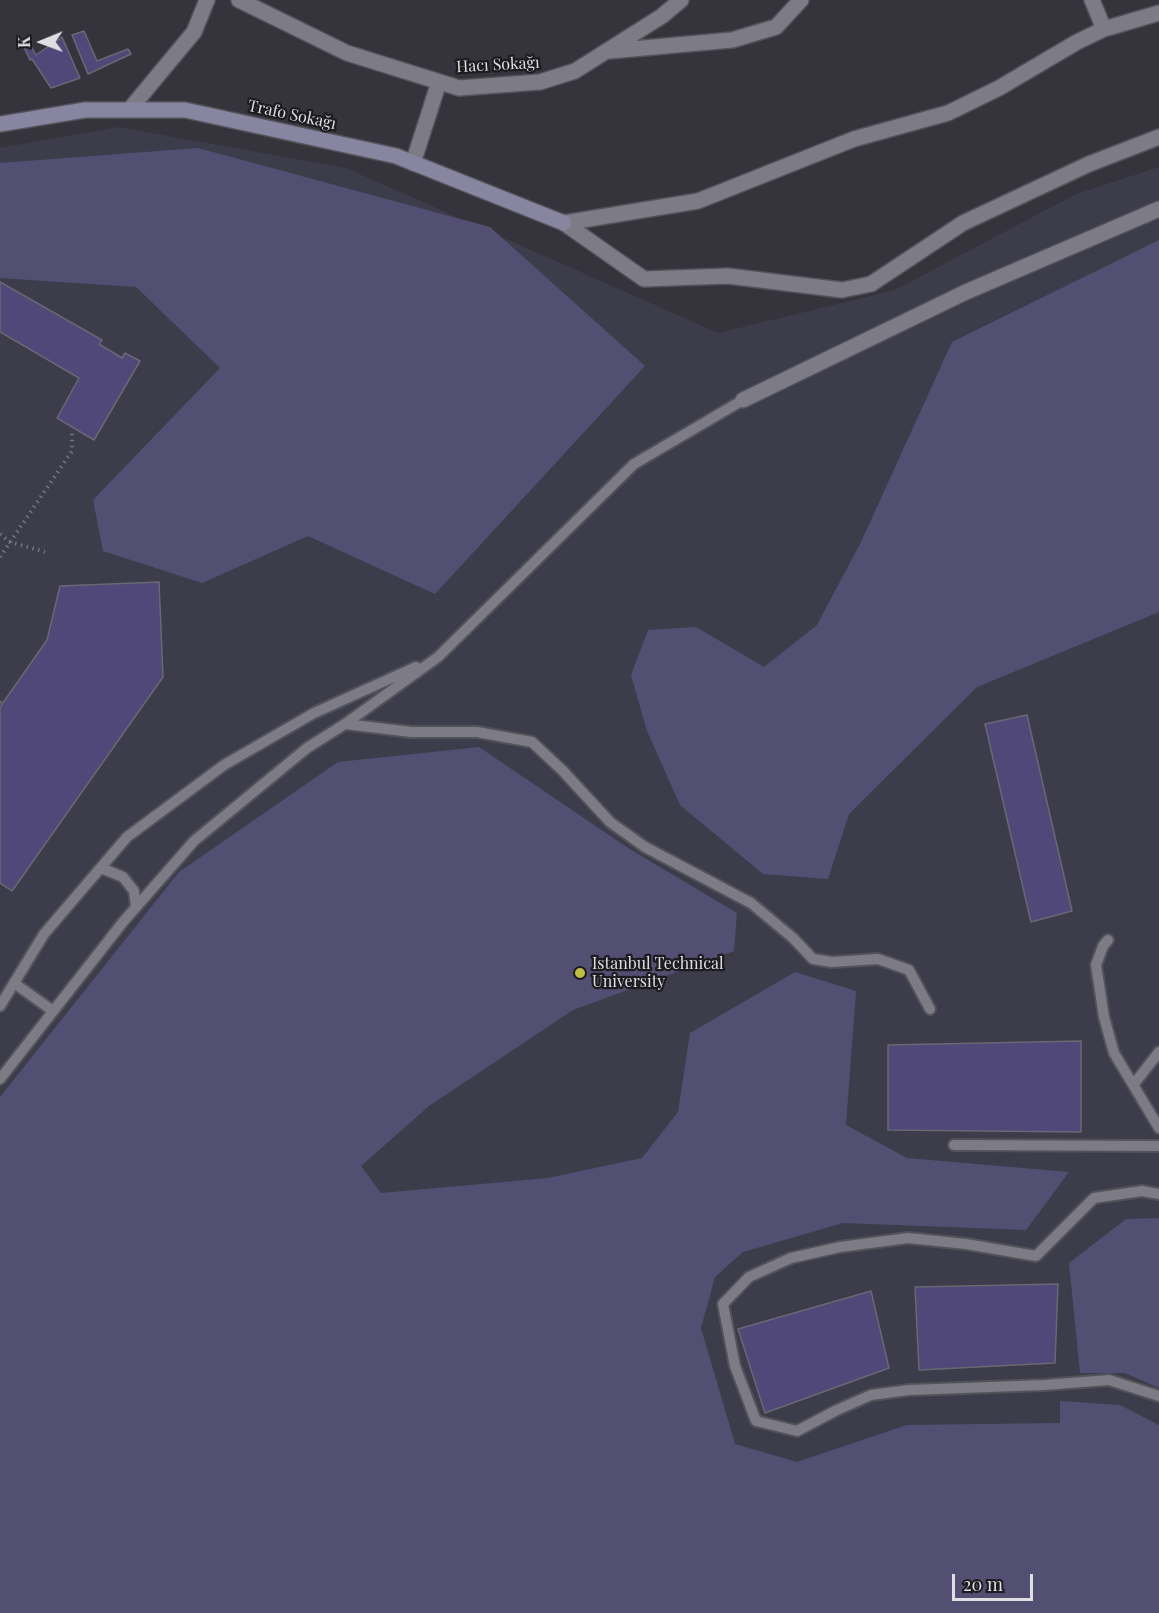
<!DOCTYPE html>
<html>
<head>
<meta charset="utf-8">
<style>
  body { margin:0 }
  #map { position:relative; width:1159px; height:1613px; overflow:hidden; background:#35343d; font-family:"Playfair Display",serif }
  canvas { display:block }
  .north { position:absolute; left:12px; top:12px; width:60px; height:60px; -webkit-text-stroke:4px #1c1c20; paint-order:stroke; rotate:269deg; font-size:16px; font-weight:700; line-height:24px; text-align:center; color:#dedee3 }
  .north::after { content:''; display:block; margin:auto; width:21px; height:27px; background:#dedee3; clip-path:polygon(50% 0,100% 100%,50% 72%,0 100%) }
  .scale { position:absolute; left:952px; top:1574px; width:81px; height:27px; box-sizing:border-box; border:3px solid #dedee3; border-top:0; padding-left:8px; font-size:18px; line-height:21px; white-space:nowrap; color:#dedee3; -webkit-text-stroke:4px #1c1c20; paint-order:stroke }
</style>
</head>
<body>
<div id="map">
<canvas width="1159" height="1613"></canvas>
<div class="north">K</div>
<div class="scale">20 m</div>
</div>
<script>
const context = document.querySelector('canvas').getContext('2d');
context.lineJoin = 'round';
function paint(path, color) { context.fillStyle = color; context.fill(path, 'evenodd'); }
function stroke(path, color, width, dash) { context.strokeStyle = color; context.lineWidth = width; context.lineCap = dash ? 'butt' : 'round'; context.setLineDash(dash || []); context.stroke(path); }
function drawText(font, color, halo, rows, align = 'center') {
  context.font = font + ' "Playfair Display",serif'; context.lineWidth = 4.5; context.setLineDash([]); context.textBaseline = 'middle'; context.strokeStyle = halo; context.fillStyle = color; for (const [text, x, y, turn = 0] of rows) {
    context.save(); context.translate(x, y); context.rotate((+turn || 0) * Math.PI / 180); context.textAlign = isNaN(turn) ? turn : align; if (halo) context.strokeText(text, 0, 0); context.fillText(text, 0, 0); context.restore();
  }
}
paint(new Path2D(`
  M118,127L346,168L718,333L895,290L1076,194L1159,167V1613H0V148Z`), '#3d3c4b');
paint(new Path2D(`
  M198,148L490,227L645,366L435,594L308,536L202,583L103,551L93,500L220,368L136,287L0,278V163Z
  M1159,240V612L977,687L849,814L828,879L763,874L680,805L647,731L631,675L648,630L696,627L764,667L817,625L861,542L952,342Z
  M479,747L628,848L737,913L734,951L573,1010L429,1106L361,1166L381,1193L548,1178L642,1158L678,1112L690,1033L795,972L856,991L846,1125L907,1158L1069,1172L1026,1230L843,1223L743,1252L715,1277L701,1328L735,1444L797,1462L907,1425L1060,1423V1401L1120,1405L1159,1425V1613H0V1097L179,872L338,762Z
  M1159,1218V1388L1125,1373H1080L1069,1263L1126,1219Z`), '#534f72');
const building = new Path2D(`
  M84,31L97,61L128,49L131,54L88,74L72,35Z
  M62,37L80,78L51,88L32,59L30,60L23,45L28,41L36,55Z
  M0,282L102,340L99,344L122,358L125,353L140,361L94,440L57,418L79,378L0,332Z
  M159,582L163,677L12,891L0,883V707L47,640L60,586Z
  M1027,715L1072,911L1031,922L985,724Z
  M1081,1041V1132L888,1130V1045Z
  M1058,1284L1055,1363L919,1370L915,1287Z
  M871,1291L889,1368L765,1413L738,1329Z`);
paint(building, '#4f4879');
stroke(building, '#696873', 1.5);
const lane = new Path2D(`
  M345,724L411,732H477L532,742L562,770L610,822L645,847L751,903L793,938L813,959L832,962L878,959L909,970L930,1009
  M101,868L123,877L134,891L136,907
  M1108,940L1103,946L1096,965L1104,1017L1114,1053L1159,1128
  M14,983L53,1011
  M0,1006L44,934L127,837L224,765L314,713L416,667
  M0,1079L123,922L194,841L307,748L345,724L438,657L634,464L743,400
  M1134,1084L1159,1052
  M954,1145L1159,1146
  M1159,1194L1142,1191L1094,1198L1036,1256L966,1244L908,1238L840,1247L791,1258L749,1277L723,1304L735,1366L756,1421L797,1431L837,1410L871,1395L909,1390L1044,1385L1109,1380L1159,1396`);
const street = new Path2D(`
  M239,0L347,53L459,88L540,82L575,71L662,16L681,0
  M1092,0L1104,29
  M610,51L732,40L776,27L801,0
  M130,109L194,32L207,0
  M413,163L439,82
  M564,223L644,279L728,276L842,290L871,284L963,223L1089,164L1159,137
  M564,223L698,201L854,139L948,113L999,88L1077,42L1104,29L1159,13
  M743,400L966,292L1159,209`);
const secondary = new Path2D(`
  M0,124L85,110H185L396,156L564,223`);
stroke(lane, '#525259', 14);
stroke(street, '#525259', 18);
stroke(secondary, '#525259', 18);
stroke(new Path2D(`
  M0,534L10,542L45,552
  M0,557L72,451V430
  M0,702L2,704`), '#75757c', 4, [1.5, 4.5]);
stroke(lane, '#7c7b86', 10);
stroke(street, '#7c7b86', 15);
stroke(secondary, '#8885a1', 15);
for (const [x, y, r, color] of [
  [580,973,6,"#bfbe42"]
]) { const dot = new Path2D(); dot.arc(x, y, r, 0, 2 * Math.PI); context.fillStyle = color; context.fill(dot); stroke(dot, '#1c1c20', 2); }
drawText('16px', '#dedee3', '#1c1c20', [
  ["Hacı Sokağı",498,65,-3],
  ["Trafo Sokağı",292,115,12]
]);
drawText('16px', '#dedee3', '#1c1c20', [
  ["Istanbul Technical",592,964],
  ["University",592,982]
], 'left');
</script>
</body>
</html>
